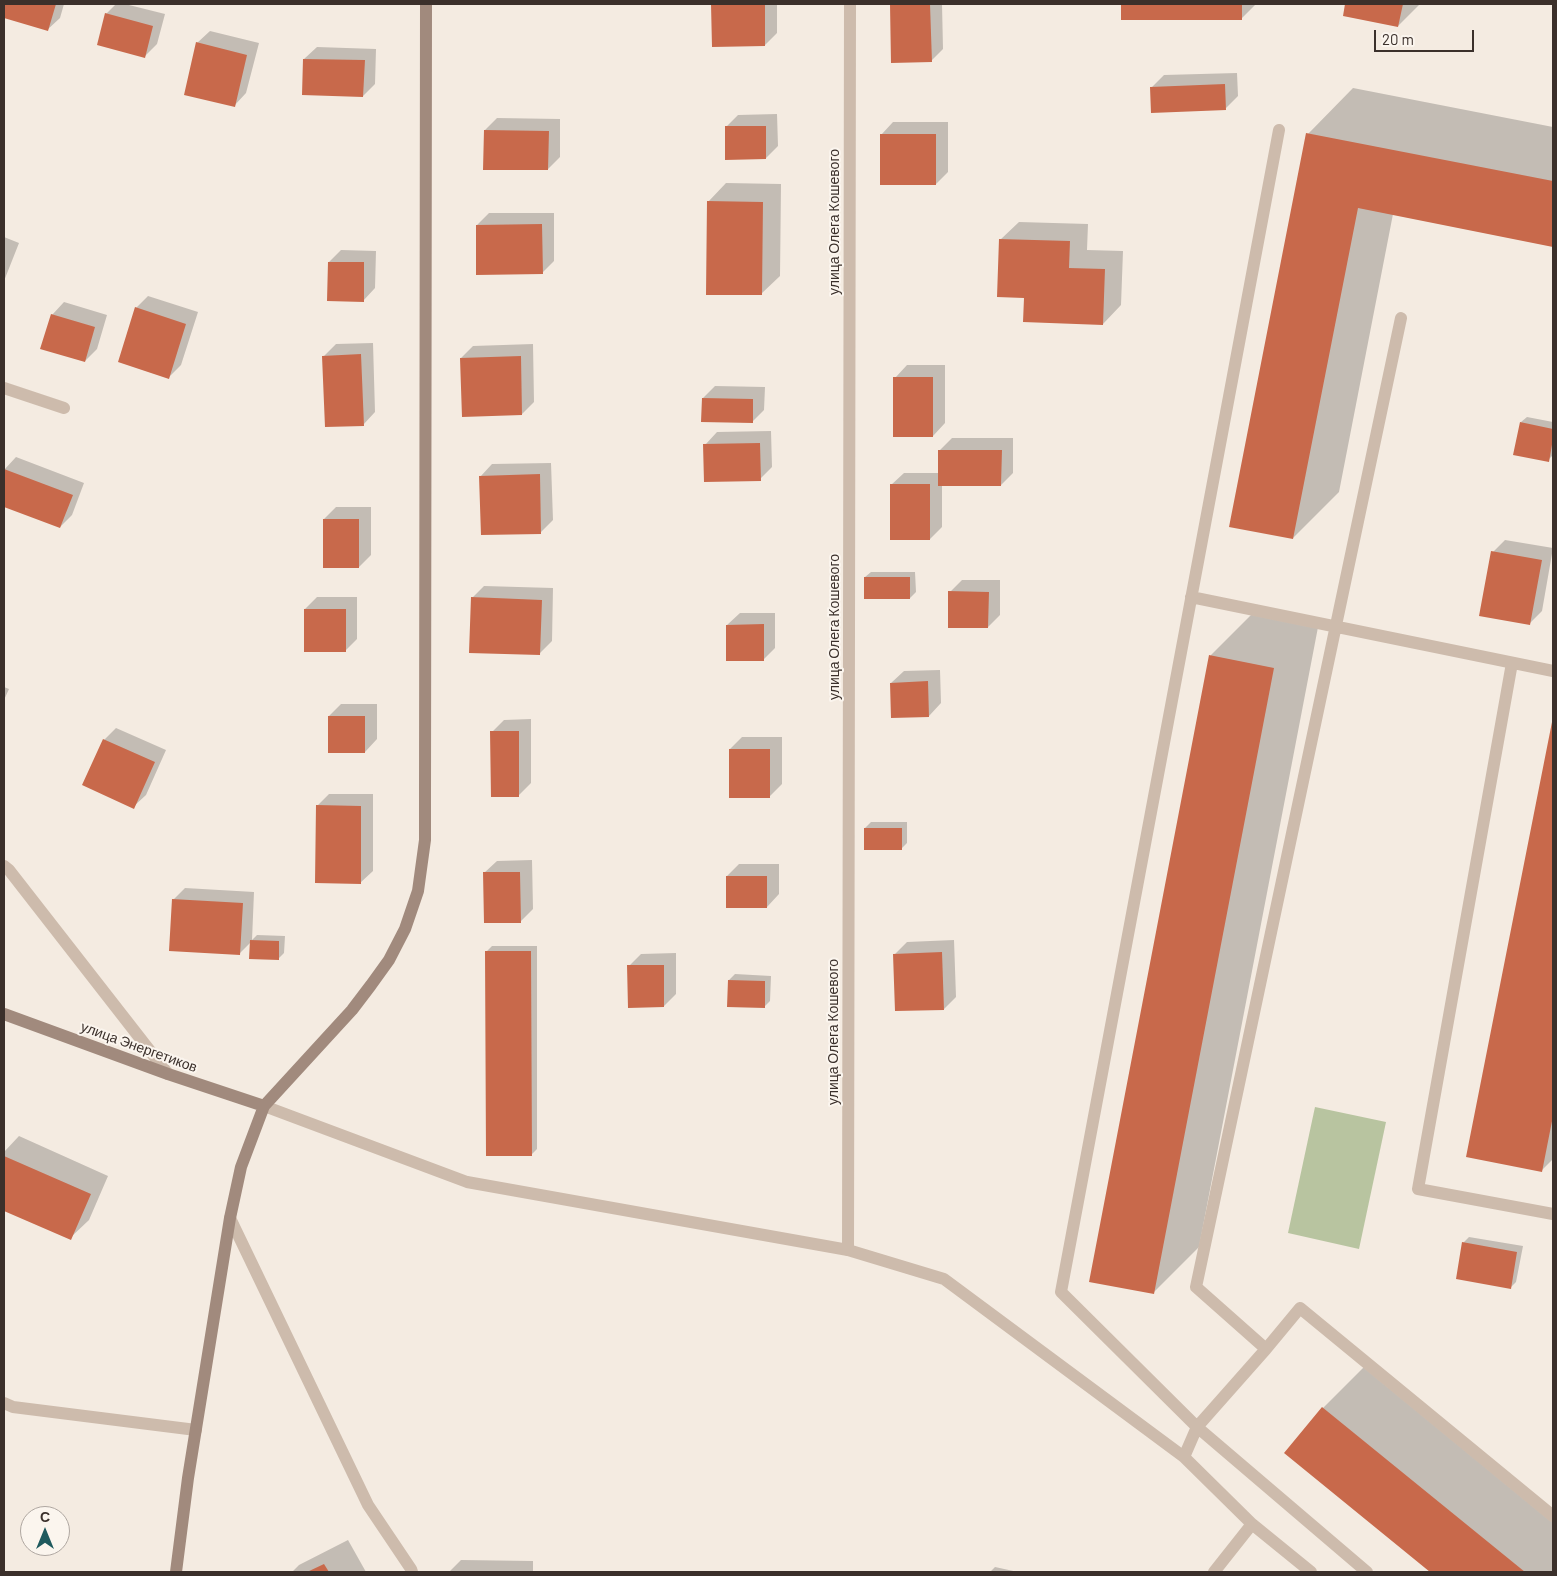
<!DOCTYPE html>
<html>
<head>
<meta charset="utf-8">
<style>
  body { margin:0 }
  #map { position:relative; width:1557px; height:1576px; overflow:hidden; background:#f4ebe1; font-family:Barlow,sans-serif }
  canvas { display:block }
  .frame { position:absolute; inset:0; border:5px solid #3b302b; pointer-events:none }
  .north { position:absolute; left:20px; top:1506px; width:50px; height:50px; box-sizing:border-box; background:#fbf5ee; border:1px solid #aea6a0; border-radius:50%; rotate:0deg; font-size:14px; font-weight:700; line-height:20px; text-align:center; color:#3b302b }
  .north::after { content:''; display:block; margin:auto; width:18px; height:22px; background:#1f5a5e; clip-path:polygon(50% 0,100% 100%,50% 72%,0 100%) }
  .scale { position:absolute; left:1374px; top:30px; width:100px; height:22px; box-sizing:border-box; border:2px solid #3b302b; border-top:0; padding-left:6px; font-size:15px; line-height:18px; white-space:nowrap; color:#3b302b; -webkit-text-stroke:4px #fbf5ee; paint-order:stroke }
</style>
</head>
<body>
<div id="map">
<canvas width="1557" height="1576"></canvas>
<div class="frame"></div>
<div class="north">С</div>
<div class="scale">20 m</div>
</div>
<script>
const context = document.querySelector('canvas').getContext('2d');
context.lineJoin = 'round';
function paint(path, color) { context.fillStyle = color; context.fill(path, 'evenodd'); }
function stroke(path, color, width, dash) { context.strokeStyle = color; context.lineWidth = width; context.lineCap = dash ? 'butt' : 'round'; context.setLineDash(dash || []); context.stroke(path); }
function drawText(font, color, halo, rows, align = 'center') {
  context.font = font + ' Barlow,sans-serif'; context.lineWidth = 4; context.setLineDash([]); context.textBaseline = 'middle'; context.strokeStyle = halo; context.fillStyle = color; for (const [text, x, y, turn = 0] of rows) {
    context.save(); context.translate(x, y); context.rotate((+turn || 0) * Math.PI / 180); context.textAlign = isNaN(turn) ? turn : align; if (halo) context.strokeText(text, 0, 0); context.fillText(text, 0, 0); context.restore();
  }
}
paint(new Path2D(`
  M1315,1107L1386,1122L1359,1249L1288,1233Z`), '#b8c4a0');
paint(new Path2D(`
  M4,4H64L60,18L47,30L4,16Z
  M116,4H125L165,14L157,44L145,56L106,14Z
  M713,4H777V33L765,45L712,5Z
  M891,4H942L943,49L931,61Z
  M1123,4H1256L1242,18L1123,19Z
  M1346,4H1420L1398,26L1344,15Z
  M210,31L259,43L246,93L234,106L197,43Z
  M317,47L376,49L375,84L363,96L304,59Z
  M1237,73L1238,96L1225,109L1152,87L1164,75Z
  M1353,88L1553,127V245L1393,214L1339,492L1293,538L1308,134Z
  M777,114L778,146L766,158L726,127L738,115Z
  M497,118L560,119V157L548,169L485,130Z
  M893,122H948V172L936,184L881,135Z
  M726,183L781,184L780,276L761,294L708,202Z
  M489,213H554V261L542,273L477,225Z
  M1019,222L1088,224L1087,250L1123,251L1121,305L1103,324L1025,297L1000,240Z
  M4,237L19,243L4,281Z
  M341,250L376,251L375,288L363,301L329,262Z
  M148,296L198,312L181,365L169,377L136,308Z
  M64,302L107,315L97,349L85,361L52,315Z
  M373,343L375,412L363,425L323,357L336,344Z
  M533,344L534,402L522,414L461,358L473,346Z
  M907,365H945V423L933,436L895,378Z
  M715,386L765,387L764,410L752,422L703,398Z
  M1527,417L1553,422V455L1548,460L1521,422Z
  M771,431L772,467L760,479L705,445L717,432Z
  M952,438H1013V473L1001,485L942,484V527L930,539L891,485L904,473H939L940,450Z
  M16,457L84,483L72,515L60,527L4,505V470Z
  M551,463L553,520L541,532L480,477L492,464Z
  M336,507H371V555L359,567L324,519Z
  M1505,540L1553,548L1542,611L1529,624L1493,552Z
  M871,572H915L916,592L910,598L865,577Z
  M962,580H1000V615L988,627L950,592Z
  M484,586L553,588L552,641L539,654L472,598Z
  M317,597H357V639L345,651L305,609Z
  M1256,610L1319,622L1199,1247L1153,1293L1211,655Z
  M740,613H775V648L763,660L727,625Z
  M940,670L941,703L929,716L891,683L904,671Z
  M4,687L9,689L4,700Z
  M341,704H377V739L365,752L329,716Z
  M531,719V783L519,795L492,732L504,720Z
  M1553,724V1159L1542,1170L1467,1156Z
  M116,728L166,750L146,795L133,807L104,740Z
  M742,737H782V784L770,796L730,749Z
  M329,794H373V871L360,883L317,806Z
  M871,822H907V843L901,849L865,828Z
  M532,860L533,909L521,921L484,873L497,861Z
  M739,864H779V894L767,907L727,876Z
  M185,888L254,892L252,940L257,935L285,936L284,953L278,959L251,942L239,954L173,900Z
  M954,940L956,997L944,1009L895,954L907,942Z
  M492,946H537V1149L531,1155L486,952Z
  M676,953V994L664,1006L629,966L641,954Z
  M735,974L771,976L770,1001L764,1007L729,980Z
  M19,1136L108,1176L89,1220L70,1238L4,1209V1152Z
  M1469,1237L1523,1246L1516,1282L1510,1288L1463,1243Z
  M1369,1362L1553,1513V1572H1432L1286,1453L1323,1408Z
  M348,1540L366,1572H292L299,1565Z
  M461,1560L533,1561V1572H449Z
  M995,1567L1018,1572H990Z`), '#0003');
paint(new Path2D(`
  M4,4H56L48,31L4,18Z
  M711,4H765V46L712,47Z
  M890,4H930L932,62L891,63Z
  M1121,4H1242V20H1121Z
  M1345,4H1403L1398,27L1343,16Z
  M105,13L153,26L145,58L97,45Z
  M196,42L247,55L235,107L184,95Z
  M303,59L365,60L363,97L302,95Z
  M1225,84L1226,110L1151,113L1150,87Z
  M725,126H766V159L725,160Z
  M484,130L549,131L548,170H483Z
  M1306,133L1553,181V247L1358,208L1293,539L1229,527Z
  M880,134H936V185H880Z
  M707,201L763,202L762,295H706Z
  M542,224L543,274L476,275V225Z
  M999,239L1070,241L1069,268L1105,269L1103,325L1023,322L1024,298L997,297Z
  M328,262H364V302L327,301Z
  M135,307L186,324L169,379L118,362Z
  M51,314L95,327L85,362L40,349Z
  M361,354L364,426L325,427L322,356Z
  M521,356L522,415L462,417L460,358Z
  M893,377H933V437H893Z
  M702,398L753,399V423L701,422Z
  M1520,422L1553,429V439L1549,462L1513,455Z
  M760,443L761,481L704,482L703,444Z
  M938,450H1002L1001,486H938Z
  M4,469L73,495L60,528L4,507Z
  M540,474L541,534L481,535L479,476Z
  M890,484H930V540H890Z
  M323,519H359V568H323Z
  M1491,551L1542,560L1530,625L1479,616Z
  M864,577H910V599H864Z
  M948,591L989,592L988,628H948Z
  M471,597L542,600L540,655L469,653Z
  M304,609H346V652H304Z
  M764,624V661H726V625Z
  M1209,655L1274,668L1154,1294L1089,1282Z
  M928,681L929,717L891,718L890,683Z
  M328,716H365V753H328Z
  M1552,722L1553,1116L1542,1172L1466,1157Z
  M490,731H519V797H491Z
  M103,739L155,762L134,809L82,785Z
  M729,749H770V798H729Z
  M316,805L361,806V884L315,883Z
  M864,828H902V850H864Z
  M483,872H520L521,923H484Z
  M726,876H767V908H726Z
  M172,899L243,903L240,955L169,951Z
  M250,940L279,941V960L249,959Z
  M485,951H531L532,1156H486Z
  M942,952L944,1010L895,1011L893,954Z
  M627,965H664V1007L628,1008Z
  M728,980L765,981V1008L727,1007Z
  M4,1156L91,1194L71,1240L4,1211Z
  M1462,1242L1517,1252L1511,1289L1456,1279Z
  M1322,1407L1525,1572H1430L1284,1453Z
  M324,1564L329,1572H307Z`), '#c8694b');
stroke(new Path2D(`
  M1279,130L1061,1292L1197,1427L1367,1572
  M1191,597L1553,671
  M1512,663L1418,1189L1553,1214
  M4,866L9,870L168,1074
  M230,1218L368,1505L411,1569L412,1572
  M848,1250L944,1279L1184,1457L1252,1524L1214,1572
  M1266,1349L1300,1308L1553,1516
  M4,1403L13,1407L196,1430
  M1184,1457L1197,1427L1266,1349L1196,1287L1401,318
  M1252,1524L1311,1572`), '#cdbbac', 12);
stroke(new Path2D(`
  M4,388L64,408
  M264,1106L467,1182L848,1250L850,4`), '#cdbbac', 12);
stroke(new Path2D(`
  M4,1014L168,1074L264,1106
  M176,1572L188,1478L230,1218L241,1167L264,1106L352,1010L371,985L389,960L405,929L418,891L425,840V789L426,4`), '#a18a7d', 12);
drawText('14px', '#3b302b', '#fbf5ee', [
  ["улица Олега Кошевого",834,222,-90],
  ["улица Олега Кошевого",834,627,-90],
  ["улица Олега Кошевого",833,1032,-90],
  ["улица Энергетиков",139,1047,20]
]);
</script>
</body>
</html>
